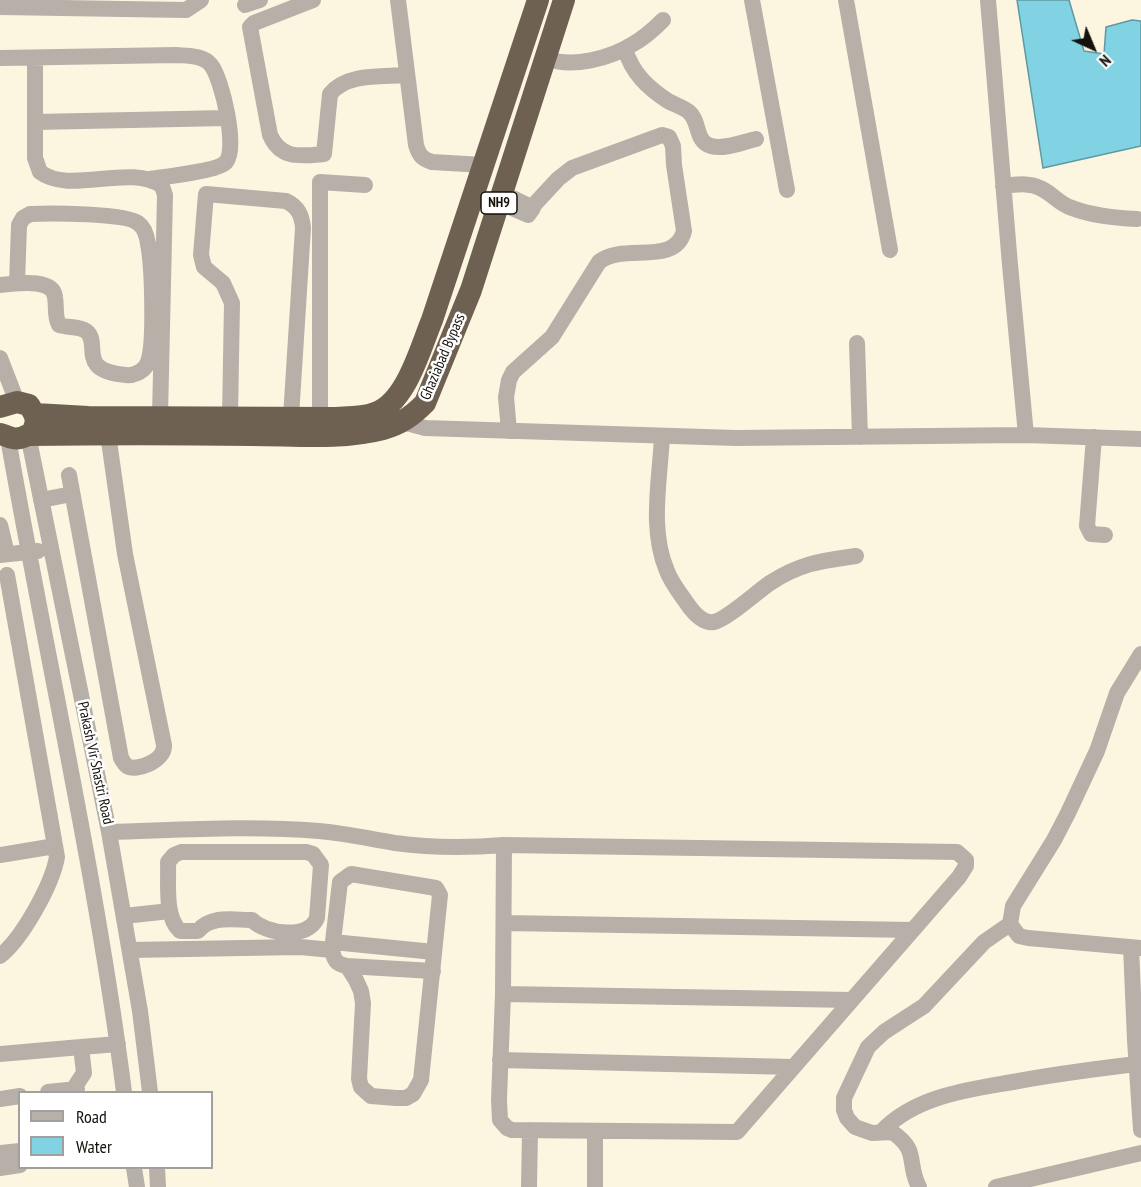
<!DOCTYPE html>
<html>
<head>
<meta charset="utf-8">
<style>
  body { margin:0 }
  #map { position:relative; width:1141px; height:1187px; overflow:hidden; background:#fcf6e1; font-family:"PT Sans Narrow",sans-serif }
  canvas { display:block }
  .legend { position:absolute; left:18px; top:1091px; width:195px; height:78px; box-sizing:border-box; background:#fff; border:2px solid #a1a09d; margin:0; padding:8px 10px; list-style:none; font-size:18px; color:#14120b }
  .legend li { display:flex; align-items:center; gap:12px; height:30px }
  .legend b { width:30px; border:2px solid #a1a09d }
  .north { position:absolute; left:1063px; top:18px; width:60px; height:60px; -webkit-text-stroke:4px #fff; paint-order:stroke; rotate:136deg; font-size:16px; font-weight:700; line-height:24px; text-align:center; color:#14120b }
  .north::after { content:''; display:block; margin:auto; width:21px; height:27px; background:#14120b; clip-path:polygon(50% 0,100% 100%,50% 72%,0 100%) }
</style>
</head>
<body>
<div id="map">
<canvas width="1141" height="1187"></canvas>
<ul class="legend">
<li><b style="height:8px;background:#b7b0a9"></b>Road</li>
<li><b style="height:16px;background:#81d2e2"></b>Water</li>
</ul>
<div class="north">N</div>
</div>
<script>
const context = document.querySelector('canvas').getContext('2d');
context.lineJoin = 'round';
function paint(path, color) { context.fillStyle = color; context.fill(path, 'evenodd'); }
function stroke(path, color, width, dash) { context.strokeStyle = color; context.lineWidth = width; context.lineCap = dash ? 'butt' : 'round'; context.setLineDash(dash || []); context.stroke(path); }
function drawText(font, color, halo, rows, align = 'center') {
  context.font = font + ' "PT Sans Narrow",sans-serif'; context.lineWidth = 5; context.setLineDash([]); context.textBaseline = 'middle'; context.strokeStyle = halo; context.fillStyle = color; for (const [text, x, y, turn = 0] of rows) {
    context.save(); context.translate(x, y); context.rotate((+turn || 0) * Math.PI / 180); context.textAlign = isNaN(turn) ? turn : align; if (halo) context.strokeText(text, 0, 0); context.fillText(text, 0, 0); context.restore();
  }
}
const water = new Path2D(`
  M1017,0H1069L1084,51L1104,54L1106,27L1132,20L1141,21V146L1043,168Z`);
paint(water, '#81d2e2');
stroke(water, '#6098a2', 1.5);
stroke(new Path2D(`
  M313,0L254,23L250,27L270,135C281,160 301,156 324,154L330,94C347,73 381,77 406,75
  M398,0L416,145C419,155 422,159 432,162L483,165
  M752,0L787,190
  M846,0L890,250
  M988,0L1010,265L1026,435
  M245,5L260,0
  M0,7L186,10L201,0
  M625,49C632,73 648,88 668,101C675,105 683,107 689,112C700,121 695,142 711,146C724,150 743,142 756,139
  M0,58L176,55C188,56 203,55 211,65C222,79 238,148 226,162C219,171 163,177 150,179
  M35,58V158L40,172C70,195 130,163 162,186L165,195L160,416
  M547,58C571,69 611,58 633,44C644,38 654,29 663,20
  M35,122L227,118
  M1003,186C1015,185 1029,182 1040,188C1052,193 1059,204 1072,208C1093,216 1114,218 1137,219
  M500,203L528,215L533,208L502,193
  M0,285C14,284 53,277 55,297C57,308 54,315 59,325C68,328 79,326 86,331C102,343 75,371 126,375C133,376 142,372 146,366C156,351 152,264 148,244C147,236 145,228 138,223C126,213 49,213 30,214L23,218L19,225L17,283
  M857,343L860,437
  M0,358L17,402
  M230,417L232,303L223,283L204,267L201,255L206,194L286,201C298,207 302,215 303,228L291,417
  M320,417V182L365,185
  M403,422L425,428L736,438L1026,435L1141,439
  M509,431L506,397L509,380L513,372L552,337L599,262C623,242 675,267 684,231L674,165L673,146L669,137L662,135L572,168L558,179L532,207
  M28,435L109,832L140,1011L150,1092
  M662,436C660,480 649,529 667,571C671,582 679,592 686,602C692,611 702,624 714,622C726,620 758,591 770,583C801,563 821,561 856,556
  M1094,437L1087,526L1091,534L1105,535
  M8,438C46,656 96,873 124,1092
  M69,475L121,758C123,761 124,764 127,766C136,772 165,761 164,745L125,554L108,434
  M41,500L72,494
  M0,525L7,554
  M0,555L38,551
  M1141,654L1117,693L1097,751L1068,813L1054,840L1013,906L1010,924L1019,936L1028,938L1141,948
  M109,832C179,830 249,825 319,831C344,833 370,839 395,843C432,848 467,848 504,845L957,852L966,860V866L959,877L737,1132L512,1130L507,1128L500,1120L499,1100L503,994L504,845
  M181,852H306L313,854L321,865L317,918C308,940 266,934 252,920C233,920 211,915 198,931H180C164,916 169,883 168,862L174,855Z
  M0,855L55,846
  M351,874L436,888L440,895L421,1080L413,1094L406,1098H396L371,1096L361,1087L359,1079L363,1003L361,991L356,980L347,966C336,964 334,960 332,950L340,882Z
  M124,916L170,911
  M504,923L913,930
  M333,942L434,952
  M1131,947L1135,1040L1141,1130
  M130,950L300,947L332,950
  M0,956C22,939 52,885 57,857L7,575
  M347,966L433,971
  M503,994L852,1000
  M0,1054L81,1047
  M500,1060L793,1067
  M48,1092L77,1089
  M77,1092L76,1085L84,1073L81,1047L118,1044
  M0,1099L20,1096
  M595,1131V1187
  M882,1131C916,1096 967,1090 1013,1082C1054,1074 1095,1069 1136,1064
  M0,1153L20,1151
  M0,1168L20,1165
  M134,1168L137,1187
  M157,1168L158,1187
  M529,1187L530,1130
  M919,1187C906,1162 920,1151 892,1132L872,1133L855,1127L847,1118L844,1110V1098L868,1047L884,1032L924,1006L984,942L1010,924
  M996,1187L1141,1153`), '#b7b0a9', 16);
stroke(new Path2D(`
  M0,407L17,402L29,405C34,413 38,419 34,428
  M35,414L88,417L333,418C346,417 362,418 375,413C406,403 420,349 432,320L538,0
  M0,434C12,437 13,442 28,435C103,434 177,434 252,435C295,435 340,440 383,429C401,424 412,416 425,403L471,290L564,0`), '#6f6152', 22);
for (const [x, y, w] of [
  [499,203,36]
]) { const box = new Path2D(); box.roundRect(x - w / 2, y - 11, w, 22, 4.5); context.fillStyle = '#fff'; context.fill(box); stroke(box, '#14120b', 1.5); }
drawText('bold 14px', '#14120b', null, [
  ["NH9",499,203]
]);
drawText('15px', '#14120b', '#fff', [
  ["Ghaziabad Bypass",443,357,-67],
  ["Prakash Vir Shastri Road",95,763,78]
]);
</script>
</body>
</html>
